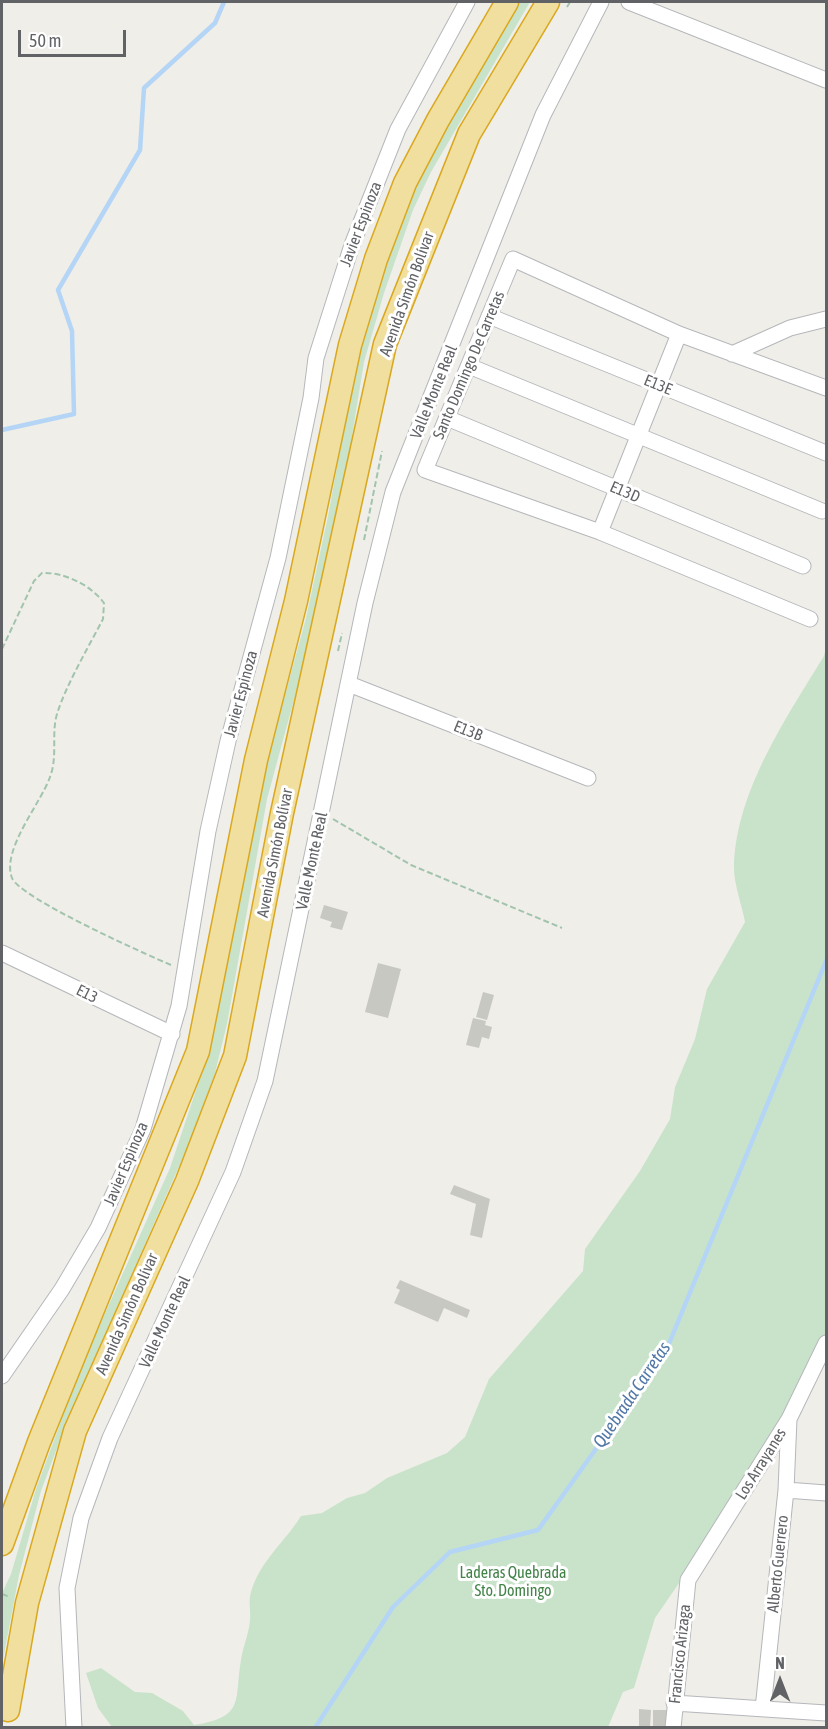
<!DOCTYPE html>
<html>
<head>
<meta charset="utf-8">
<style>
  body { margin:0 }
  #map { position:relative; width:828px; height:1729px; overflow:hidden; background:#f0eee9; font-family:"Asap Condensed",sans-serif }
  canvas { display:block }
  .frame { position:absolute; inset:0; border:3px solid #606266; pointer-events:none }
  .north { position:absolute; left:750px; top:1651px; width:60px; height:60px; -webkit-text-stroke:4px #fff; paint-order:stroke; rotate:0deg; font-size:16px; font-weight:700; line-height:24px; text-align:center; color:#606266 }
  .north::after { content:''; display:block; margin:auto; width:21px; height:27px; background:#606266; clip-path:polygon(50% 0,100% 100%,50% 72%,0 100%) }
  .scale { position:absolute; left:18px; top:30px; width:108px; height:27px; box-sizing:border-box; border:3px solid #606266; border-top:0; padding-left:8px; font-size:18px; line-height:21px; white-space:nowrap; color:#606266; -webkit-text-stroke:4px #fff; paint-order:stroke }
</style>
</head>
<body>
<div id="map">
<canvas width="828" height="1729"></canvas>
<div class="frame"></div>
<div class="north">N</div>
<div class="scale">50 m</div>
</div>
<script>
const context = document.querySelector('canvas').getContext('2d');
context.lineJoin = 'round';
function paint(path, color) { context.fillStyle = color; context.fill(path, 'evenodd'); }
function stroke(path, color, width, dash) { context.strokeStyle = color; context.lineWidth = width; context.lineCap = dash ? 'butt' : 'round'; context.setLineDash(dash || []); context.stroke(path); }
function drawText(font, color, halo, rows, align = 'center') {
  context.font = font + ' "Asap Condensed",sans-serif'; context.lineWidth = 6; context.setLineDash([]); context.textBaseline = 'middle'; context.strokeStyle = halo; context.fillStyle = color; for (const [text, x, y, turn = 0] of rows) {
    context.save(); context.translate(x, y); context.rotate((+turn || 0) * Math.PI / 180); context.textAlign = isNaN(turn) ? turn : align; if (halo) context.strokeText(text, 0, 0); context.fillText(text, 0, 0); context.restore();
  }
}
paint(new Path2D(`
  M518,2H530L431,172L413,210L384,293L364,362L346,473L307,652L267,799L227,1024L215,1073L191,1139L66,1424L41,1491L19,1575L2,1665V1593L11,1574L36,1489L81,1367L170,1168L211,1045L257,798L306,618L328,516L357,359L376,288L422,166Z
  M826,647V1345L785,1429L655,1618L634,1688L623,1692L608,1727H112L98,1708L86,1673L101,1668L135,1692L152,1693L183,1711L194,1725C246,1717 234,1700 241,1660C243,1647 249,1633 250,1620C251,1611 248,1601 251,1592C260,1561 284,1543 301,1516L322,1513L347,1498L365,1493L387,1478L447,1453L465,1437L489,1379L583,1271L585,1249L640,1171L670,1119L675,1087L695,1039L707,989L745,922C742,905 734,885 734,868C735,793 786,718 824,656Z`), '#c9e3ca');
stroke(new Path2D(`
  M2,430L74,414L72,331L58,290L140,150L144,88L215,23L224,2
  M315,1728L393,1607L450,1552L538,1530L666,1351L826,961`), '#b4d5f5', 4.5);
paint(new Path2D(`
  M324,905L348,912L342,930L330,927L332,922L320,918Z
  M378,963L401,969L388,1018L365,1012Z
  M483,992L494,995L487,1020L476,1017Z
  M473,1018L486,1021L485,1025L492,1027L489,1039L482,1037L479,1048L466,1045Z
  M454,1185L490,1199L482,1238L470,1235L476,1204L450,1194Z
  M400,1280L470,1310L467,1318L444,1308L438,1322L394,1303L400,1290L396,1288Z
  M639,1709L651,1710L650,1728H639Z
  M653,1710H668V1728H653Z`), '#c8c8c3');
const minor = new Path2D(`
  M629,2L826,80
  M489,316L826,453
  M732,354L790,328L826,319
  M469,366L822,511
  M447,418L803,566
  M600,532L679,334
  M810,619L600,532L425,470L513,259L679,334L826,388
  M349,684L588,778
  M2,953L172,1034
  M2,1376L62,1289L98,1228L143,1129L179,1006L208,831L228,741L278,558L311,398L316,358L352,245L398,129L467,2
  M786,1490L826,1493
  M674,1703L826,1713
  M763,1709L786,1490L789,1419
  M74,1728L67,1588L81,1518L110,1438L233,1172L265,1081L365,603L393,492L543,115L601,2
  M673,1728L688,1580L789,1419L826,1343`);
const highway = new Path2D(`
  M2,1544L39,1442L198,1051L256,760L296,601L350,345L376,259L405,183L438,120L507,2
  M8,1710L27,1603L75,1431L187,1181L235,1056L282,813L385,344L469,134L548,2`);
stroke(minor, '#b5b7bb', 17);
stroke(highway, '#daa81e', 25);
stroke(new Path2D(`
  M567,7L570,2
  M364,540L382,451
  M2,649L34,581L42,573C64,572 91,585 104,603L103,619C88,648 66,685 57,714C51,734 58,756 50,777C41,803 1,850 12,878C20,898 145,954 171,965
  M338,651L342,633
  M333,819L411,865L562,928
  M2,1594L10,1597`), '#a2c4ad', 2, [6, 3]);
stroke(minor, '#fff', 15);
stroke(highway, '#f0df9f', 22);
drawText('16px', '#606266', '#fff', [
  ["Javier Espinoza",361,224,-69],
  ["Avenida Simón Bolívar",407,294,-70],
  ["Santo Domingo De Carretas",469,365,-67],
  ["E13E",658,385,22],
  ["Valle Monte Real",434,392,-68],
  ["E13D",625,492,23],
  ["Javier Espinoza",241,694,-75],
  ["E13B",468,731,22],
  ["Avenida Simón Bolívar",275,853,-79],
  ["Valle Monte Real",312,861,-78],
  ["E13",87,994,26],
  ["Javier Espinoza",126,1164,-67],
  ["Avenida Simón Bolívar",127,1314,-66],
  ["Valle Monte Real",165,1322,-65],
  ["Los Arrayanes",761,1464,-58],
  ["Alberto Guerrero",778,1564,-84],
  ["Francisco Arizaga",680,1654,-84]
]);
drawText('16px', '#428348', '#fff', [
  ["Laderas Quebrada",513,1573],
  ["Sto. Domingo",513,1591]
]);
drawText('italic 18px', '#5177a6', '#fff', [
  ["Quebrada Carretas",632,1395,-56]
]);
</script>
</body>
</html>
